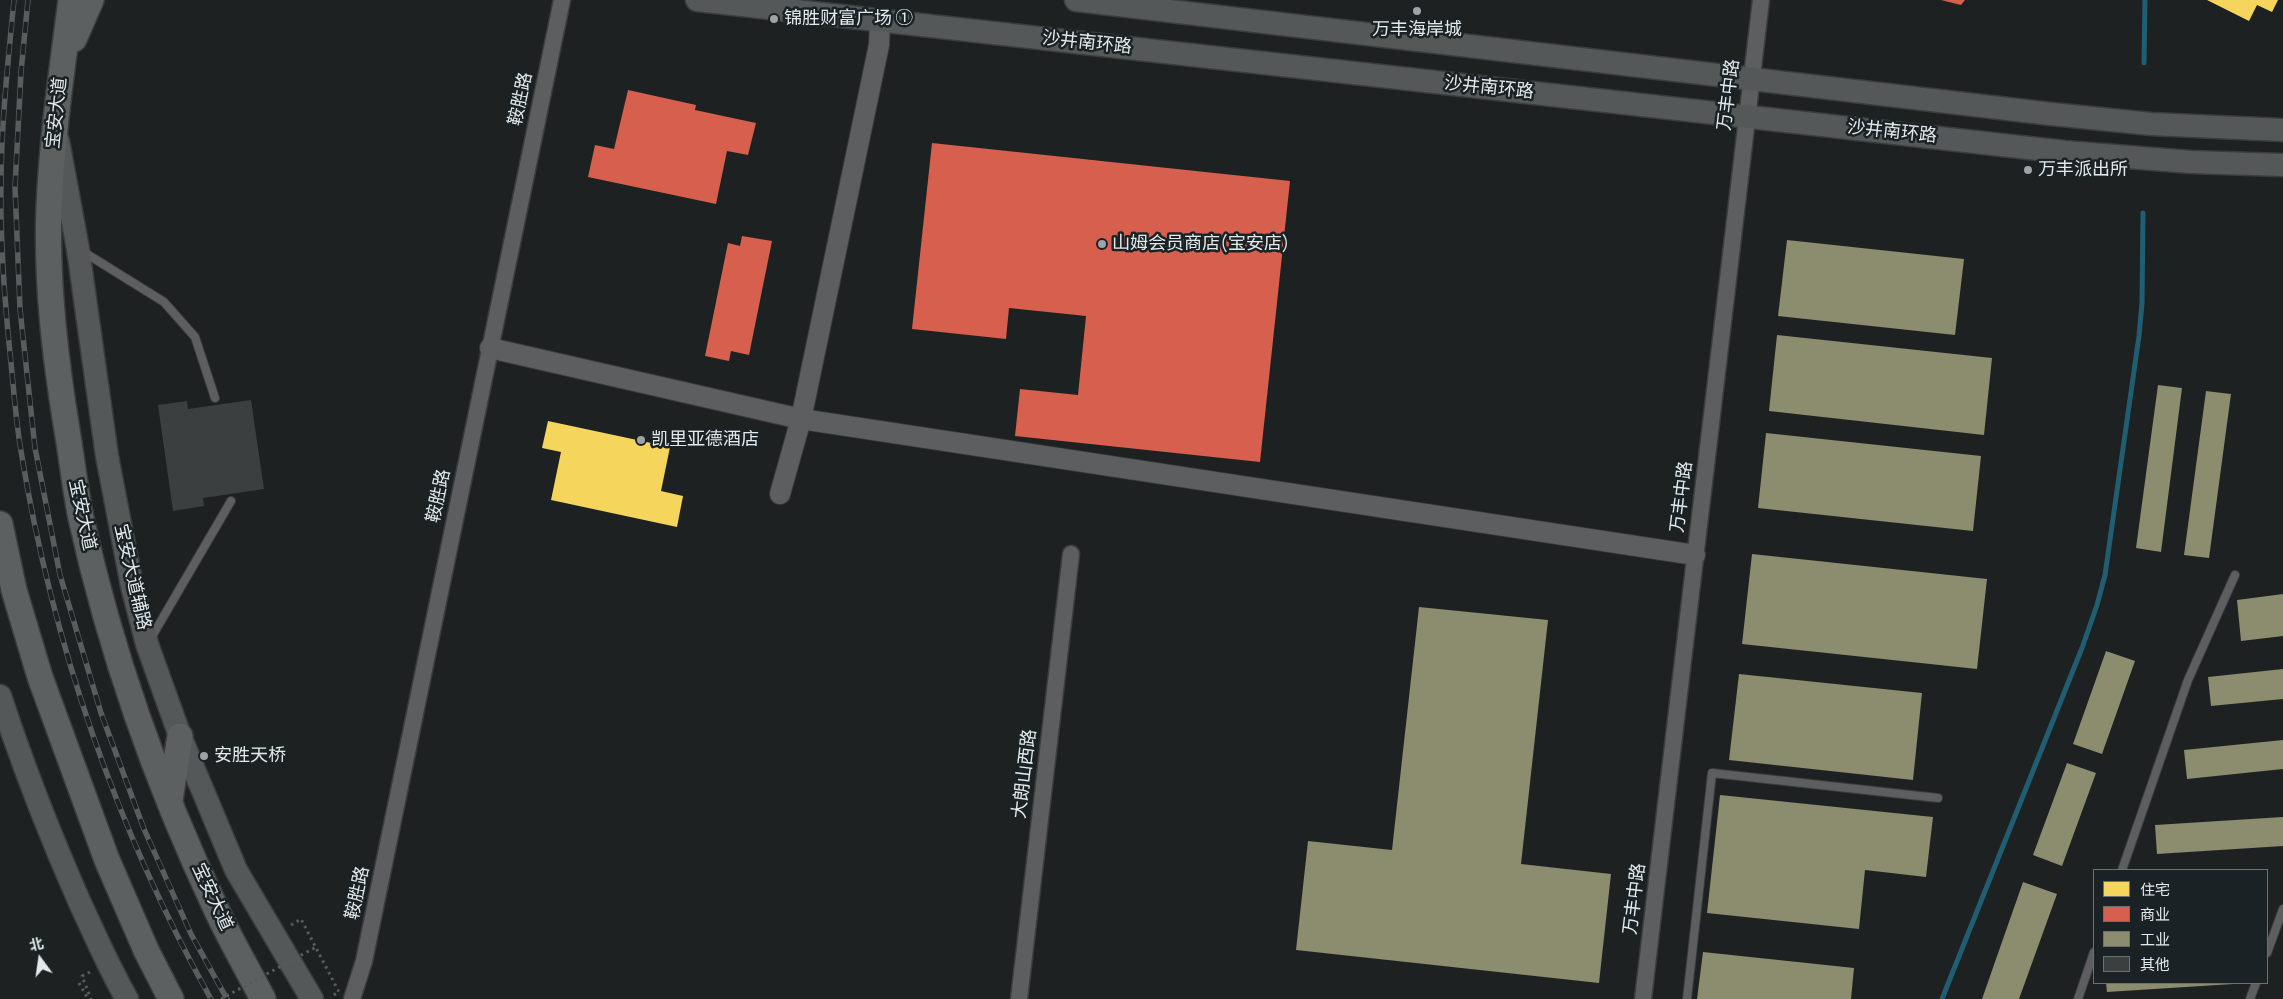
<!DOCTYPE html>
<html>
<head>
<meta charset="utf-8">
<style>
  body { margin:0 }
  #map { position:relative; width:2283px; height:999px; overflow:hidden; background:#1d2122; font-family:Manrope,"Noto Sans SC",sans-serif }
  canvas { display:block }
  .legend { position:absolute; left:2093px; top:869px; width:175px; height:115px; box-sizing:border-box; background:#1a2225; border:1px solid #6a7274; margin:0; padding:6px 9px; list-style:none; font-size:15px; color:#e3e9eb }
  .legend li { display:flex; align-items:center; gap:10px; height:25px }
  .legend b { width:25px; border:1px solid #6a7274 }
  .north { position:absolute; left:15px; top:934px; width:50px; height:50px; -webkit-text-stroke:4px #1a2225; paint-order:stroke; rotate:346deg; font-size:14px; font-weight:700; line-height:20px; text-align:center; color:#e3e9eb }
  .north::after { content:''; display:block; margin:auto; width:18px; height:22px; background:#e3e9eb; clip-path:polygon(50% 0,100% 100%,50% 72%,0 100%) }
</style>
</head>
<body>
<div id="map">
<canvas width="2283" height="999"></canvas>
<ul class="legend">
<li><b style="height:14px;background:#f6d55c"></b>住宅</li>
<li><b style="height:14px;background:#d6604d"></b>商业</li>
<li><b style="height:14px;background:#8c8c6e"></b>工业</li>
<li><b style="height:14px;background:#3c3f40"></b>其他</li>
</ul>
<div class="north">北</div>
</div>
<script>
const context = document.querySelector('canvas').getContext('2d');
context.lineJoin = 'round';
function paint(path, color) { context.fillStyle = color; context.fill(path, 'evenodd'); }
function stroke(path, color, width, dash) { context.strokeStyle = color; context.lineWidth = width; context.lineCap = dash ? 'butt' : 'round'; context.setLineDash(dash || []); context.stroke(path); }
function drawText(font, color, halo, rows, align = 'center') {
  context.font = font + ' Manrope,"Noto Sans SC",sans-serif'; context.lineWidth = 5; context.setLineDash([]); context.textBaseline = 'middle'; context.strokeStyle = halo; context.fillStyle = color; for (const [text, x, y, turn = 0] of rows) {
    context.save(); context.translate(x, y); context.rotate((+turn || 0) * Math.PI / 180); context.textAlign = isNaN(turn) ? turn : align; if (halo) context.strokeText(text, 0, 0); context.fillText(text, 0, 0); context.restore();
  }
}
paint(new Path2D(`
  M2207,0H2278L2272,12L2257,5L2249,21Z
  M548,421L670,447L661,491L683,496L677,527L551,500L561,452L542,448Z`), '#f6d55c');
paint(new Path2D(`
  M1941,0H1965L1961,5Z
  M628,90L696,105L695,110L756,123L748,155L727,151L716,204L588,177L595,145L614,149Z
  M932,143L1290,181L1260,462L1015,436L1020,389L1078,395L1086,316L1009,308L1006,339L912,329Z
  M742,236L772,241L749,355L731,351L729,361L705,356L728,243L740,246Z`), '#d6604d');
paint(new Path2D(`
  M1787,240L1964,259L1955,335L1778,316Z
  M1777,335L1992,358L1984,435L1769,411Z
  M2158,385L2182,388L2161,552L2136,548Z
  M2206,391L2231,394L2209,558L2184,555Z
  M1766,433L1981,456L1973,531L1758,508Z
  M1752,554L1987,579L1977,669L1742,644Z
  M2283,594V636L2241,641L2237,600Z
  M1419,607L1548,620L1521,864L1611,874L1599,983L1296,950L1308,841L1392,850Z
  M2106,651L2135,661L2102,754L2073,744Z
  M2283,669V699L2211,706L2208,677Z
  M1739,674L1922,693L1913,780L1729,760Z
  M2283,740V769L2187,779L2184,750Z
  M2067,763L2096,773L2062,866L2033,855Z
  M1720,795L1933,817L1926,877L1865,870L1859,929L1707,913Z
  M2283,817V846L2157,854L2155,825Z
  M2023,882L2057,894L2019,999H1982Z
  M1703,952L1854,968L1851,999H1697Z
  M2106,983H2233V984L2107,992Z`), '#8c8c6e');
stroke(new Path2D(`
  M2144,63L2145,0
  M1942,999L2082,648L2097,605L2105,575L2139,336L2142,303L2143,213`), '#225e72', 5);
paint(new Path2D(`
  M251,400L264,489L203,498L204,506L173,511L158,405L187,401L188,409Z`), '#3c3f40');
const service = new Path2D(`
  M82,251L164,302L195,337L215,398
  M151,638L231,501
  M2122,870L2188,680L2235,575
  M2267,953L2283,909
  M1687,999L1712,773L1938,798
  M2078,999L2094,952
  M2250,999L2256,983`);
const minor = new Path2D(`
  M352,999L364,961L562,0
  M1019,999L1071,554
  M1643,999L1761,0`);
const tertiary = new Path2D(`
  M490,348L801,419L1695,555
  M780,494L801,419L879,45L880,21`);
const secondary = new Path2D(`
  M697,0L2065,152L2191,162L2283,165
  M1076,0L2051,114L2151,124L2283,130
  M58,141L78,249L107,456L132,586L147,644L180,736L236,870L312,999
  M0,696C23,766 50,835 80,903C95,935 109,968 127,999`);
const primary = new Path2D(`
  M71,0C62,69 52,138 49,207C46,282 55,357 67,430C72,459 75,489 81,518C111,654 158,786 217,911C231,941 248,970 263,999
  M74,39L91,0
  M0,524L14,590L40,677L107,860L146,950L171,999
  M170,800L180,736`);
stroke(service, '#3a3c3d', 10);
stroke(minor, '#3a3c3d', 19);
stroke(tertiary, '#3a3c3d', 22);
stroke(secondary, '#3a3c3d', 25);
stroke(primary, '#3a3c3d', 28);
stroke(new Path2D(`
  M291,925L301,919L339,992L330,997
  M90,972L82,976L91,999
  M79,983L88,999`), '#585b5b', 3, [2.5, 4]);
stroke(service, '#5d5e5f', 8);
stroke(minor, '#5d5e5f', 16);
stroke(tertiary, '#5d5e5f', 20);
stroke(secondary, '#545859', 22);
stroke(primary, '#5d6060', 25);
const rail = new Path2D(`
  M14,0C8,62 1,125 1,187C0,245 5,305 11,363C14,392 16,422 21,451C52,642 117,831 211,999
  M28,0L21,72L15,187L20,309L35,448L60,575L101,713L144,829L191,934L227,999`);
stroke(rail, '#5a5d5e', 5.5);
stroke(rail, '#1a2225', 4, [11]);
stroke(new Path2D(`
  M221,999L316,947`), '#585b5b', 3, [2.5, 4]);
for (const [x, y, r, color] of [
  [1417,11,5,"#9ea3a5"],
  [774,19,5,"#9ea3a5"],
  [2028,170,5,"#9ea3a5"],
  [1102,244,5,"#9ea3a5"],
  [641,440,5,"#9ea3a5"],
  [204,756,5,"#9ea3a5"]
]) { const dot = new Path2D(); dot.arc(x, y, r, 0, 2 * Math.PI); context.fillStyle = color; context.fill(dot); stroke(dot, '#1a2225', 2); }
drawText('18px', '#e3e9eb', '#1a2225', [
  ["锦胜财富广场 ①",784,19],
  ["万丰海岸城",1417,30,"center"],
  ["万丰派出所",2038,170],
  ["山姆会员商店(宝安店)",1112,244],
  ["凯里亚德酒店",651,440],
  ["安胜天桥",214,756]
], 'left');
drawText('18px', '#e3e9eb', '#1a2225', [
  ["沙井南环路",1087,43,6],
  ["沙井南环路",1489,88,6],
  ["万丰中路",1729,95,-83],
  ["鞍胜路",521,99,-78],
  ["宝安大道",57,113,-84],
  ["沙井南环路",1892,132,6],
  ["鞍胜路",439,496,-78],
  ["万丰中路",1682,497,-83],
  ["宝安大道",82,515,78],
  ["宝安大道辅路",132,577,77],
  ["大朗山西路",1025,774,-83],
  ["鞍胜路",358,893,-78],
  ["宝安大道",212,897,65],
  ["万丰中路",1635,899,-83]
]);
</script>
</body>
</html>
